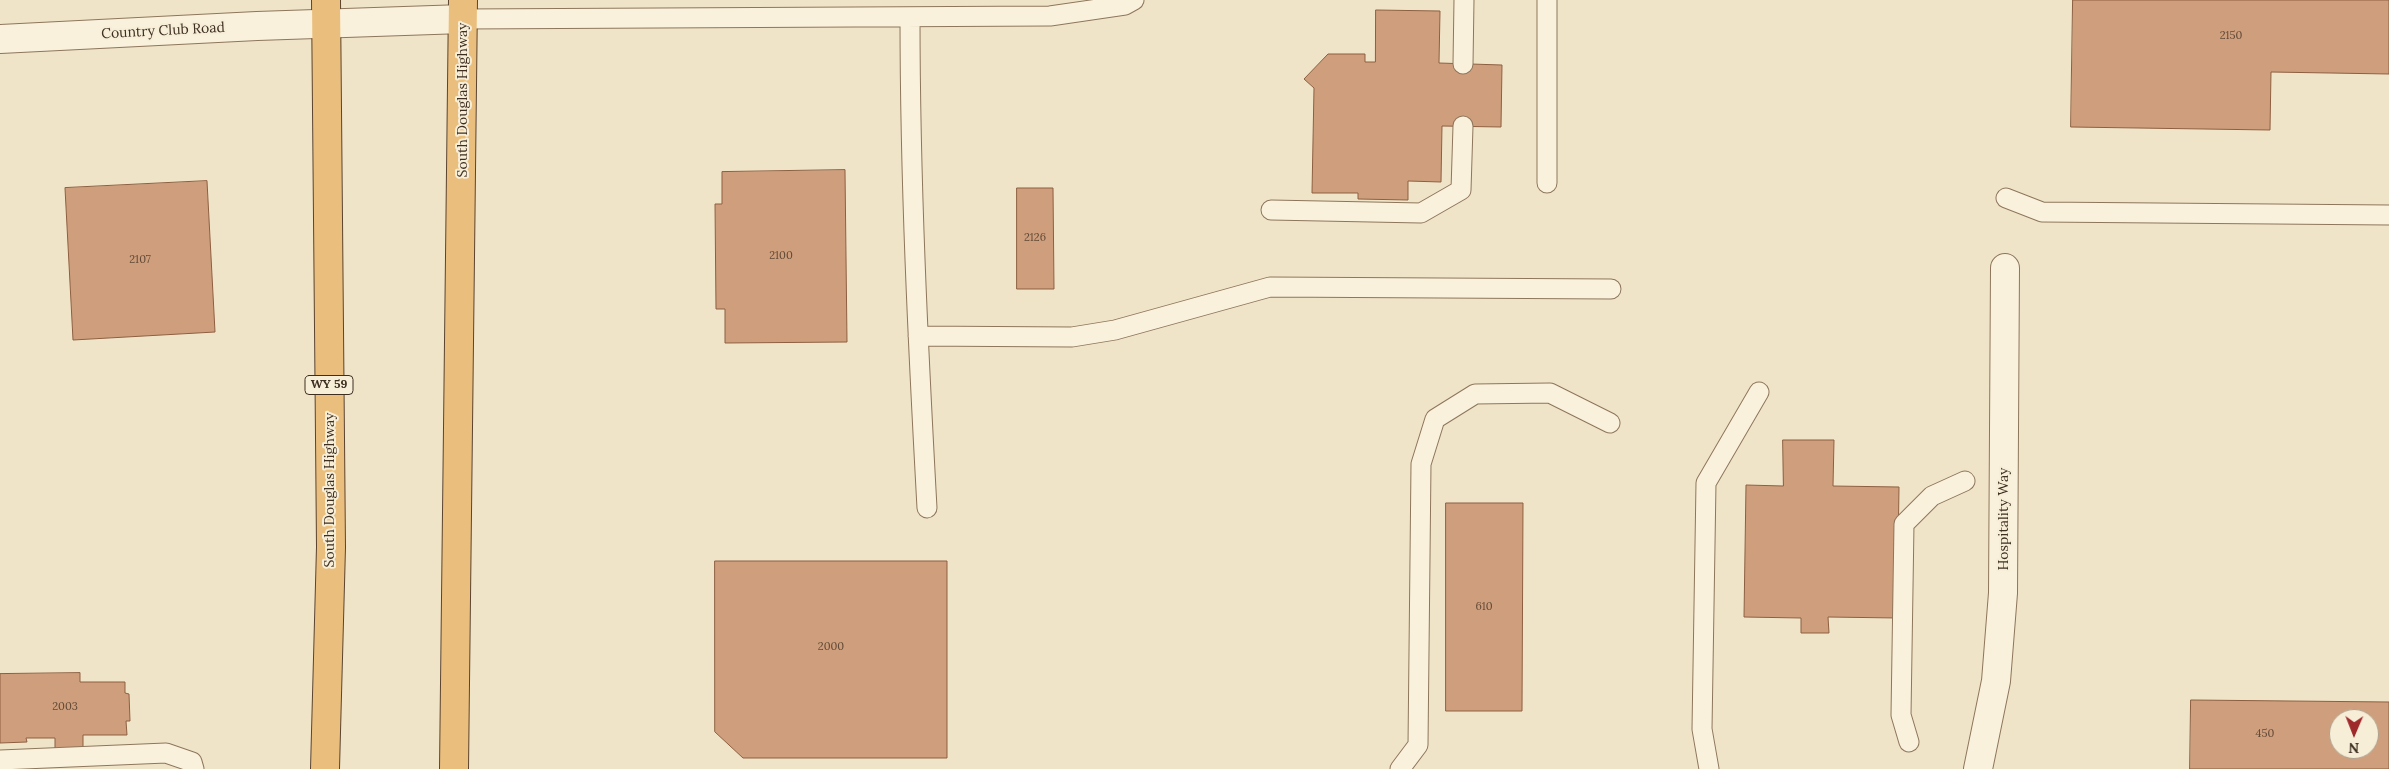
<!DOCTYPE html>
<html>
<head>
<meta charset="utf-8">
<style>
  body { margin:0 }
  #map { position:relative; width:2389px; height:769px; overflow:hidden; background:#f0e4c8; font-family:Lora,serif }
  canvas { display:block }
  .north { position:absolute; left:2329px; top:709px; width:50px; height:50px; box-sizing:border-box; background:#f7eed8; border:1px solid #ada18e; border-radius:50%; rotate:181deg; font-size:14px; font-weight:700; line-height:20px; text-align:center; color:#3d2e20 }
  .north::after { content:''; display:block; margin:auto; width:18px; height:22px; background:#9e2a2b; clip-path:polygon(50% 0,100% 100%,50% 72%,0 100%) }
</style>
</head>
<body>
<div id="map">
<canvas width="2389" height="769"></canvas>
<div class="north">N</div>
</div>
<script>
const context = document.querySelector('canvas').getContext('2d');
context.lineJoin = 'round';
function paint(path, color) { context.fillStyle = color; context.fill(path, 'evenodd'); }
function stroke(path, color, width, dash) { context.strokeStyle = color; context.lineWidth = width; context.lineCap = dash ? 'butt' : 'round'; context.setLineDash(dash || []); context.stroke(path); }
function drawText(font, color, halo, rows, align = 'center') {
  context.font = font + ' Lora,serif'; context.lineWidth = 4; context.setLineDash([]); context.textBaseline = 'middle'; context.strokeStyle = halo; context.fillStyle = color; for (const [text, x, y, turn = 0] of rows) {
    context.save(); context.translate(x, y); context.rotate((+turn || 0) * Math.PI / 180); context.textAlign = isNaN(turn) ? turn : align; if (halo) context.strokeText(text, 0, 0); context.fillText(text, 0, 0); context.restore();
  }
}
const building = new Path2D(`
  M2073,0H2389V74L2271,72L2270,130L2071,127Z
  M1376,10L1440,11L1439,63L1502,65L1501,127L1442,126L1441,182L1408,181V200L1358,199V193H1312L1314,88L1304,79L1328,54H1365V62H1375Z
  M845,170L847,342L725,343V309H716L715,204H722V172Z
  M207,181L215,332L73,340L65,188Z
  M1017,188H1053L1054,289H1017Z
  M1783,440H1834L1833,486L1899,487L1897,618L1828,617L1829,633H1801V618L1744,617L1746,485L1783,486Z
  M1446,503H1523L1522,711H1446Z
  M715,561H947V758H743L715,732Z
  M80,673V682H125V693L129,694L130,721H126L127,735H83V750L55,751V738H26L27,742L0,743V674Z
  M2191,700L2389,702V769H2190ZM2339,719H2369V749H2339Z`);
paint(building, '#cf9f7d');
stroke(building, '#8d5f41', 1);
const service = new Path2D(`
  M910,17C910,181 918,344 927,508
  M463,19L1050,16L1125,5L1134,0
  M1463,64L1464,0
  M1547,183V0
  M2006,198L2042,212L2389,215
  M1271,210L1421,213L1461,190L1463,126
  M918,336L1072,337L1115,330L1270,287L1611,289
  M1909,742L1901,715L1904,524L1932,496L1965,481
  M0,760L166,753L192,762L194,769
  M1400,769L1418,745L1421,464L1435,419L1475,394L1550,393L1610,423
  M1709,769L1702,729L1706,483L1759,392`);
const minor = new Path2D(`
  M1978,769L1996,681L2003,593L2005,268`);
const tertiary = new Path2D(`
  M0,39L257,26L463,19`);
const trunk = new Path2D(`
  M325,769L331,547L326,0
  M454,769L463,0`);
stroke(service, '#8d765c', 21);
stroke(minor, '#8d765c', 30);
stroke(tertiary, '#8d765c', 30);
stroke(trunk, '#5b4430', 30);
stroke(service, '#faf1dc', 19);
stroke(minor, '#faf1dc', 28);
stroke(tertiary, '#faf1dc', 28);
stroke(trunk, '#eabe7c', 28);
drawText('11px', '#624a37', null, [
  ["2150",2231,36],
  ["2126",1035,238],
  ["2100",781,256],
  ["2107",140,260],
  ["610",1484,607],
  ["2000",831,647],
  ["2003",65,707],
  ["450",2265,734]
]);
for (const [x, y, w] of [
  [329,385,48]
]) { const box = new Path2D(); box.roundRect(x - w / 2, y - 9.5, w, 19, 4); context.fillStyle = '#f7eed8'; context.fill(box); stroke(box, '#3d2e20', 1); }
drawText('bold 12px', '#3d2e20', null, [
  ["WY 59",329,385]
]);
drawText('14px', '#3d2e20', '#f7eed8', [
  ["Country Club Road",163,31,-3],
  ["South Douglas Highway",463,100,-90],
  ["South Douglas Highway",330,490,-90],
  ["Hospitality Way",2004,519,-90]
]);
</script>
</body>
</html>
